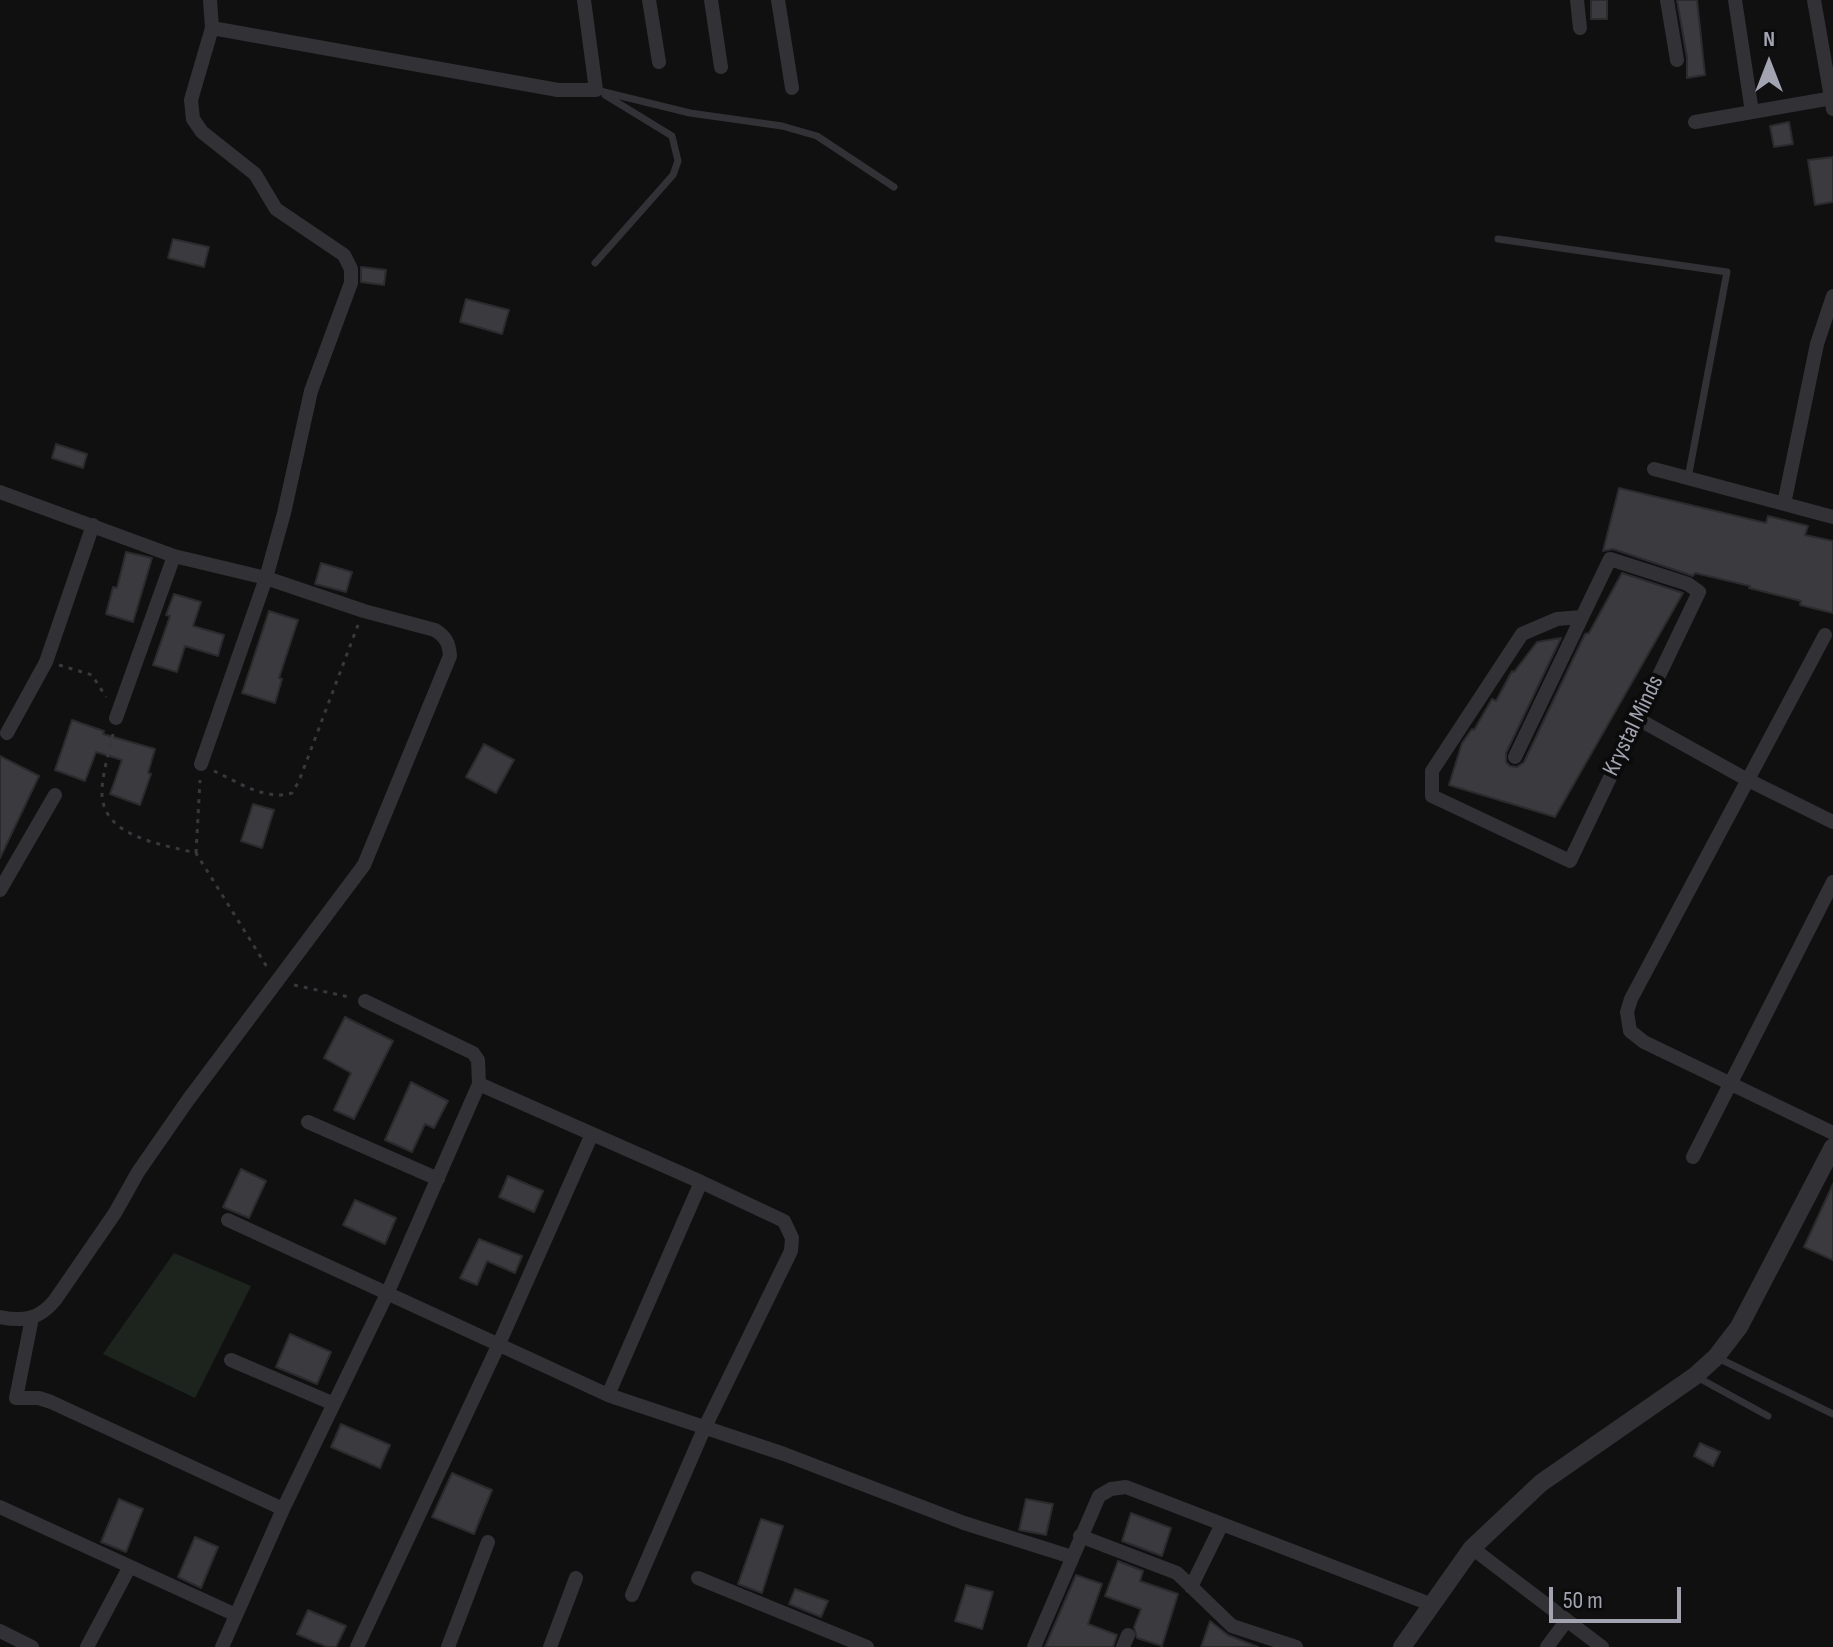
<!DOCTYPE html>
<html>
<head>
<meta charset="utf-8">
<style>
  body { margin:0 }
  #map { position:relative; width:1833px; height:1647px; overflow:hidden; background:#101011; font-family:"Sofia Sans Condensed",sans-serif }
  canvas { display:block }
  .north { position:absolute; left:1729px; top:24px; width:80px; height:80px; -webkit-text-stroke:6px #0b0b0c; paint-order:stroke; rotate:0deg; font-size:22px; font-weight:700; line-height:32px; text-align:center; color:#a3a4b1 }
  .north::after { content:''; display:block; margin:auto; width:28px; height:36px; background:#a3a4b1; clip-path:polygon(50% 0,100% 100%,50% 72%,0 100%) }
  .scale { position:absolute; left:1549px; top:1587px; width:132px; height:36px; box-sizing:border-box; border:4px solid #a3a4b1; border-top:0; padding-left:10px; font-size:24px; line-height:28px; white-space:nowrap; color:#a3a4b1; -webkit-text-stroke:6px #0b0b0c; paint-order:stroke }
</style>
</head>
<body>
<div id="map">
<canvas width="1833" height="1647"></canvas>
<div class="north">N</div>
<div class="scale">50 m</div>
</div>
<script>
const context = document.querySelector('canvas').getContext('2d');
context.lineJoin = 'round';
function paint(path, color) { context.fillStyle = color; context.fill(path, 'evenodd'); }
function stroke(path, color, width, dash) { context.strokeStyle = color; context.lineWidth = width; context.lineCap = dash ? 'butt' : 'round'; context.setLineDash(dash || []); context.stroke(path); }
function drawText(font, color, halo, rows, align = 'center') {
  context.font = font + ' "Sofia Sans Condensed",sans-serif'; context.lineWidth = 8; context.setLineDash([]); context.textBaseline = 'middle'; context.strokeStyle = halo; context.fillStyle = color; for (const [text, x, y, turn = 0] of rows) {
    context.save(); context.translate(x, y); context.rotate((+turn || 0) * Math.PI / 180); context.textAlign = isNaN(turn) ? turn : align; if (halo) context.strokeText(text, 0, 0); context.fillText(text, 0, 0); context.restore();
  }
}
paint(new Path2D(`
  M174,1253L251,1286L195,1398L103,1354Z`), '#1d241e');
const building = new Path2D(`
  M1591,0H1607V19H1591Z
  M1677,0H1697L1705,75L1687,78V58Z
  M1789,122L1793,144L1774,147L1770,126Z
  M1833,157V202L1815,205L1808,160Z
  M173,239L209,247L204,267L168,258Z
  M361,267L386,270L384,285L361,282Z
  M466,299L509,310L502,334L460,322Z
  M56,444L87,454L83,468L52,458Z
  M1619,488L1766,523L1768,516L1808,526L1805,535L1833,541V613L1800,605L1801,601L1749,588L1750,586L1695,573L1693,576L1613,549L1603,551Z
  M126,552L152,558L133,622L106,614L113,587L117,588Z
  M321,563L352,572L346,592L315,584Z
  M1622,573L1683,593L1555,817L1449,785L1462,743L1472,729L1474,730L1492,699L1496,701L1512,671L1514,672L1537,642L1561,638L1506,753V762L1510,766L1517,767L1524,762L1585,634L1589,633Z
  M174,594L201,602L193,626L224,635L218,656L185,646L177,672L153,665L170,616L166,615Z
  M269,611L298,620L279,678L282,679L275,703L242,693Z
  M72,720L104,731L103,734L155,749L148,773L151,774L140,805L110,794L122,760L96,752L85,781L55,770Z
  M484,744L514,760L496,793L466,777Z
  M0,756L39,776L0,858Z
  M253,804L274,810L262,848L241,841Z
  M345,1017L393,1041L354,1119L334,1110L351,1073L324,1058Z
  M411,1082L448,1101L434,1128L425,1124L412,1152L385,1140Z
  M241,1169L266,1181L249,1218L223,1207Z
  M508,1176L543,1191L534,1212L499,1197Z
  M1833,1184V1260L1804,1247Z
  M355,1200L396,1218L385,1244L343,1225Z
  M479,1239L522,1256L515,1273L487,1261L477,1285L460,1278Z
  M290,1334L331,1352L317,1384L276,1367Z
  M341,1424L390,1445L380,1468L331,1447Z
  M1700,1443L1720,1452L1713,1466L1694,1456Z
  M452,1473L492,1490L474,1534L432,1517Z
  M119,1499L143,1509L126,1552L101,1542Z
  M1026,1499L1053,1504L1046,1535L1019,1530Z
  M1131,1513L1171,1528L1162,1556L1122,1541Z
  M761,1519L783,1526L762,1593L738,1584Z
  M195,1537L218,1547L201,1588L178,1577Z
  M1118,1561L1143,1571L1140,1581L1178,1594L1162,1646L1137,1638L1134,1627L1141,1609L1105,1596Z
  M1076,1575L1102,1584L1088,1624L1117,1635L1113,1647H1045Z
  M966,1585L993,1592L982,1629L955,1621Z
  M795,1589L828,1601L821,1617L789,1604Z
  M308,1610L346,1626L336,1647H327L297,1634Z
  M1210,1621L1228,1635L1258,1647H1201Z`);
paint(building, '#3b3a3e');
stroke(building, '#2b2a2d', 2);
stroke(new Path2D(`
  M59,665L92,675L106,697
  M113,734C109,752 103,771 102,790C100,837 161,844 196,853L267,967
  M214,771C238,782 265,801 292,793L299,781L358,625
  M196,853L200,780
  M294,985L349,997`), '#38383d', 3, [4, 6]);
stroke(new Path2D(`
  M596,90L690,113L782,126L817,136L894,187
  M1498,239L1727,272L1688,478
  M595,263L673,175L678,161L672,136L605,95
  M1718,1358L1833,1414
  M1697,1377L1768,1416`), '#323236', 7);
stroke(new Path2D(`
  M649,0L659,62
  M711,0L721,67
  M778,0L792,88
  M1577,0L1580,28
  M1667,0L1677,60
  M1735,0L1752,112
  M1814,0L1833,109
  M212,28L558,90H596L584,0
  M1695,122L1833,98
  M1654,469L1833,517
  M0,492L174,556L266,578L364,611L435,630C446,637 449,643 450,656L364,865L188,1100L138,1172L115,1213L55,1300C40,1319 23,1322 0,1317
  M1784,504L1817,344L1833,296
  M1610,559L1688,584L1699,592L1570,861L1432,796V771L1522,634L1557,619L1582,617Z
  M1825,635L1631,999L1627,1012L1630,1031L1644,1042L1833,1133
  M116,718L174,556
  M1638,719L1746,779L1833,822
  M7,733L46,662L93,525
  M1515,757L1582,617
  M201,764L266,578L284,513L311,391L351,283V269L344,255L276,209L255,174L202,132L193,119L191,100L212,28L210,0
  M0,890L55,795
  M479,1084L701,1182L784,1221L792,1238L791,1251L704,1429L632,1595
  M308,1122L438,1179
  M1693,1157L1833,882
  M228,1220L608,1395L784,1454L964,1523L1072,1557
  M32,1318L16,1398H39L51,1402L283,1509
  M231,1360L334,1404
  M608,1395L701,1182
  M0,1507L236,1615
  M1080,1536L1177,1573L1232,1626L1296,1647
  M1472,1548L1602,1647
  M698,1578L867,1647
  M1191,1587L1222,1524
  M0,1631L32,1647
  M87,1647L129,1568
  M222,1647L283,1509L387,1294L479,1084L478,1060L473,1053L365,1001
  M357,1647L498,1346L592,1134
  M448,1647L488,1542
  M550,1647L576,1578
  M1034,1647L1099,1496L1111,1489L1126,1487L1430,1604
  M1123,1647L1128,1635
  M1547,1647L1567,1620`), '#323236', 14);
stroke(new Path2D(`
  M1402,1647L1472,1548L1541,1483L1695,1376L1716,1357L1739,1327L1833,1147`), '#323236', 18);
drawText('24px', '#a3a4b1', '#0b0b0c', [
  ["Krystal Minds",1634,726,-64]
]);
</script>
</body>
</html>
